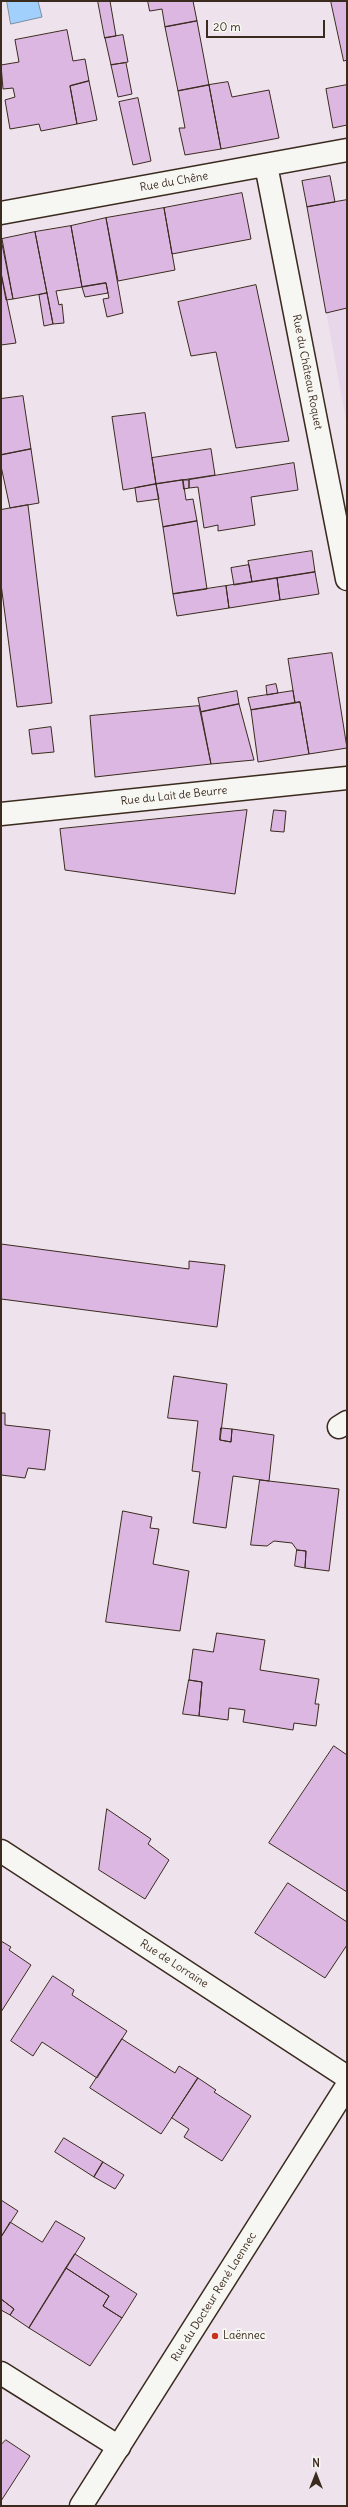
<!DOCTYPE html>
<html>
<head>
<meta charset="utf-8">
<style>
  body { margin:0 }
  #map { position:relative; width:348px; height:2507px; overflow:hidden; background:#eee3ed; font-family:Delius,sans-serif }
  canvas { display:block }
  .frame { position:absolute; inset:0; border:2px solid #3b2a1e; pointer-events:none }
  .north { position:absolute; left:296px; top:2455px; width:40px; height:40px; -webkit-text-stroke:3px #f6f6f2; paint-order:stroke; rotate:0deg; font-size:11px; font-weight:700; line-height:16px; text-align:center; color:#3b2a1e }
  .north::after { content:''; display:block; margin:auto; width:14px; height:18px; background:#3b2a1e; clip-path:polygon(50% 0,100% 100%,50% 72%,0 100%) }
  .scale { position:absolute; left:206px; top:20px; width:119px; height:18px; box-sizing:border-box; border:2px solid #3b2a1e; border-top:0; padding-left:5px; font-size:12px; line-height:14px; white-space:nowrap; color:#3b2a1e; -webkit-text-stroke:3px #f6f6f2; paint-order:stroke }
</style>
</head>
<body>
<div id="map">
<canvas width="348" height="2507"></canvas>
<div class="frame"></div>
<div class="north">N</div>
<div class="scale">20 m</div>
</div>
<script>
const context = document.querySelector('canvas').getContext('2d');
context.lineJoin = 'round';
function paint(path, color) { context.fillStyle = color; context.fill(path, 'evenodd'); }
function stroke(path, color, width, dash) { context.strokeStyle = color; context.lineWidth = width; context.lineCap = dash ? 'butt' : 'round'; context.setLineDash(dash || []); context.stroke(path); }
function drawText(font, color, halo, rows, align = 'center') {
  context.font = font + ' Delius,sans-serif'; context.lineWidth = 4; context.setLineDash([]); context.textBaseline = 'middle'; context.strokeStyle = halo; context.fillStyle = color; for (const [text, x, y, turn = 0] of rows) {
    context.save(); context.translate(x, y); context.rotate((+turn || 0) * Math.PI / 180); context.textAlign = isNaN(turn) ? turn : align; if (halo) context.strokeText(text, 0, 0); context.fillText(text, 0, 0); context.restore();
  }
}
paint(new Path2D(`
  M347,200V426L307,207Z`), '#e8d6ea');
const water = new Path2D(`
  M7,1H38L42,17L11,24Z`);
paint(water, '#a2d0fd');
stroke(water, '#798ea4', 1);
const building = new Path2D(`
  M98,1H110L116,36L105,38Z
  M148,1H193L197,21L165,27L162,9L150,11Z
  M331,1H347V60L344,61Z
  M197,21L209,85L178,91L165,27Z
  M67,30L73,61L85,59L89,81L70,86L77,124L41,131L39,124L10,129L5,100L15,97L13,88L3,89L1,65L19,62L15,40Z
  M123,35L128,62L111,65L105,38Z
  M126,63L132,94L118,97L111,65Z
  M89,81L97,120L77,124L70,86Z
  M228,82L232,97L269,90L279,138L221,149L209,85Z
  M209,85L221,149L185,155L179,128H185L178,91Z
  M347,85V125L333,128L326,89Z
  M138,98L151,161L133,165L119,102Z
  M330,176L335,202L307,207L302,181Z
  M242,193L251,239L172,254L164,208Z
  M347,200V308L326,313L307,207Z
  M164,208L175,270L118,281L106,218Z
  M106,218L123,313L107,317L103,299L109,298L106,283L82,287L71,226Z
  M71,226L82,287L56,291L59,305L62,304L64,323L53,324L35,232Z
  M35,232L47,293L13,299L2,239Z
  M1,239L13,299L6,300L1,273Z
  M1,273L16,343L1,345Z
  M106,283L108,293L85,297L82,287Z
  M256,285L289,441L236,448L216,352L191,356L178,302Z
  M47,293L53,324L44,326L39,295Z
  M23,396L31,449L1,455V399Z
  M145,413L156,484L123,490L112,417Z
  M31,449L39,503L10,508L1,466V455Z
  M211,449L215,475L156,484L152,458Z
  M294,463L298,490L251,497L255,525L218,531V525L204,528L198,487L189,488V480Z
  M183,480H189V488L184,489Z
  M183,480L186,500L193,499L197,521L163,527L156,484Z
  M156,484L159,499L137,502L135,488Z
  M28,505L52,703L17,707L1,584V510Z
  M197,521L207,589L173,594L163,527Z
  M312,551L315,572L252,582L248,561Z
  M249,565L252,582L234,585L231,568Z
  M315,572L319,594L280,600L277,578Z
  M277,578L280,600L229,608L226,586Z
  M226,586L229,608L177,616L173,594Z
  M332,653L347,748L309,754L300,702L295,703L288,659Z
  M276,684L278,693L267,695L266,686Z
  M237,691L239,704L201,712L198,698Z
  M293,691L295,703L251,710L248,698Z
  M300,702L309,754L258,762L251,710Z
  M239,704L254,760L211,764L201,712Z
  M199,706L211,764L95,777L90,716Z
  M51,727L54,752L32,754L29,730Z
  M247,810L235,894L65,870L60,829Z
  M274,810L286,811L284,832L271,831Z
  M1,1244L189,1269V1261L225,1265L217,1327L1,1299Z
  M174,1376L227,1384L220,1440L231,1442L232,1429L274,1435L269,1481L233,1476L226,1528L193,1523L200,1472L192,1471L198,1421L168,1418Z
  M1,1413H5V1425L50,1430L45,1470L28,1468L25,1478L1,1475Z
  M221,1428L232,1429L231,1442L220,1440Z
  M260,1480L339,1489L329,1571L305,1568L306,1551L297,1550L292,1543L274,1541L267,1546L251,1545Z
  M123,1511L152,1517L150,1528L159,1529L153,1564L189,1571L180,1631L106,1622Z
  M297,1550L306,1551L305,1568L295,1566Z
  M217,1633L265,1640L260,1670L319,1679L315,1704H319L316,1726L294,1723L293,1730L243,1722L245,1710L229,1708L228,1720L199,1716L202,1682L189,1680L193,1649L213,1652Z
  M189,1680L202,1682L199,1716L183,1714Z
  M334,1746L347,1755V1892L269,1843Z
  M107,1809L151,1839L148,1844L169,1860L145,1899L99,1870Z
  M288,1883L347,1922V1945L325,1978L255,1933Z
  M1,1941L11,1947L9,1950L31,1965L1,2012Z
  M53,1976L74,1990L72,1995L127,2031L97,2078L42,2042L33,2056L11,2041Z
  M122,2039L175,2073L179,2066L198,2078L161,2134L90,2088Z
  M198,2078L216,2090L214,2092L251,2116L222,2161L184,2137L189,2129L172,2118Z
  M64,2138L103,2162L94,2177L55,2152Z
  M103,2162L124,2175L115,2189L94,2177Z
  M1,2200L18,2211L1,2237Z
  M56,2221L85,2238L29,2328L10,2315L14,2309L1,2299V2237L10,2222L42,2242Z
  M75,2254L137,2294L122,2318L103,2306L109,2296L66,2268Z
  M66,2268L109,2296L103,2306L122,2318L90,2366L29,2328Z
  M1,2299L14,2309L10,2315L1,2310Z
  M6,2440L30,2456L1,2501V2445Z`);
paint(building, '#dbb7e2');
stroke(building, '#3b2a1e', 1);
const street = new Path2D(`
  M266,165L347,579
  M1,213L347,150
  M1,814L347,778
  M339,1427L347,1422
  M1,2373L119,2447`);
const secondary = new Path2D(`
  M1,1851L347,2077
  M81,2506L347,2086`);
stroke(street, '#3b2a1e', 25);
stroke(secondary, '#3b2a1e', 25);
stroke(street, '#f6f6f2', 22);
stroke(secondary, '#f6f6f2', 22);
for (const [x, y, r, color] of [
  [215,2336,4,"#c8321e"]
]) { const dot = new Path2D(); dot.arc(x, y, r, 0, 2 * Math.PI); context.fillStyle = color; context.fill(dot); stroke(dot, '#f6f6f2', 1.5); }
drawText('11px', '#3b2a1e', '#f6f6f2', [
  ["Rue du Chêne",174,182,-10],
  ["Rue du Château Roquet",307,372,79],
  ["Rue du Lait de Beurre",174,796,-6],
  ["Rue de Lorraine",174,1964,33],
  ["Rue du Docteur René Laennec",214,2297,-58]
]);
drawText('11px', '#3b2a1e', '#f6f6f2', [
  ["Laënnec",223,2336]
], 'left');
</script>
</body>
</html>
